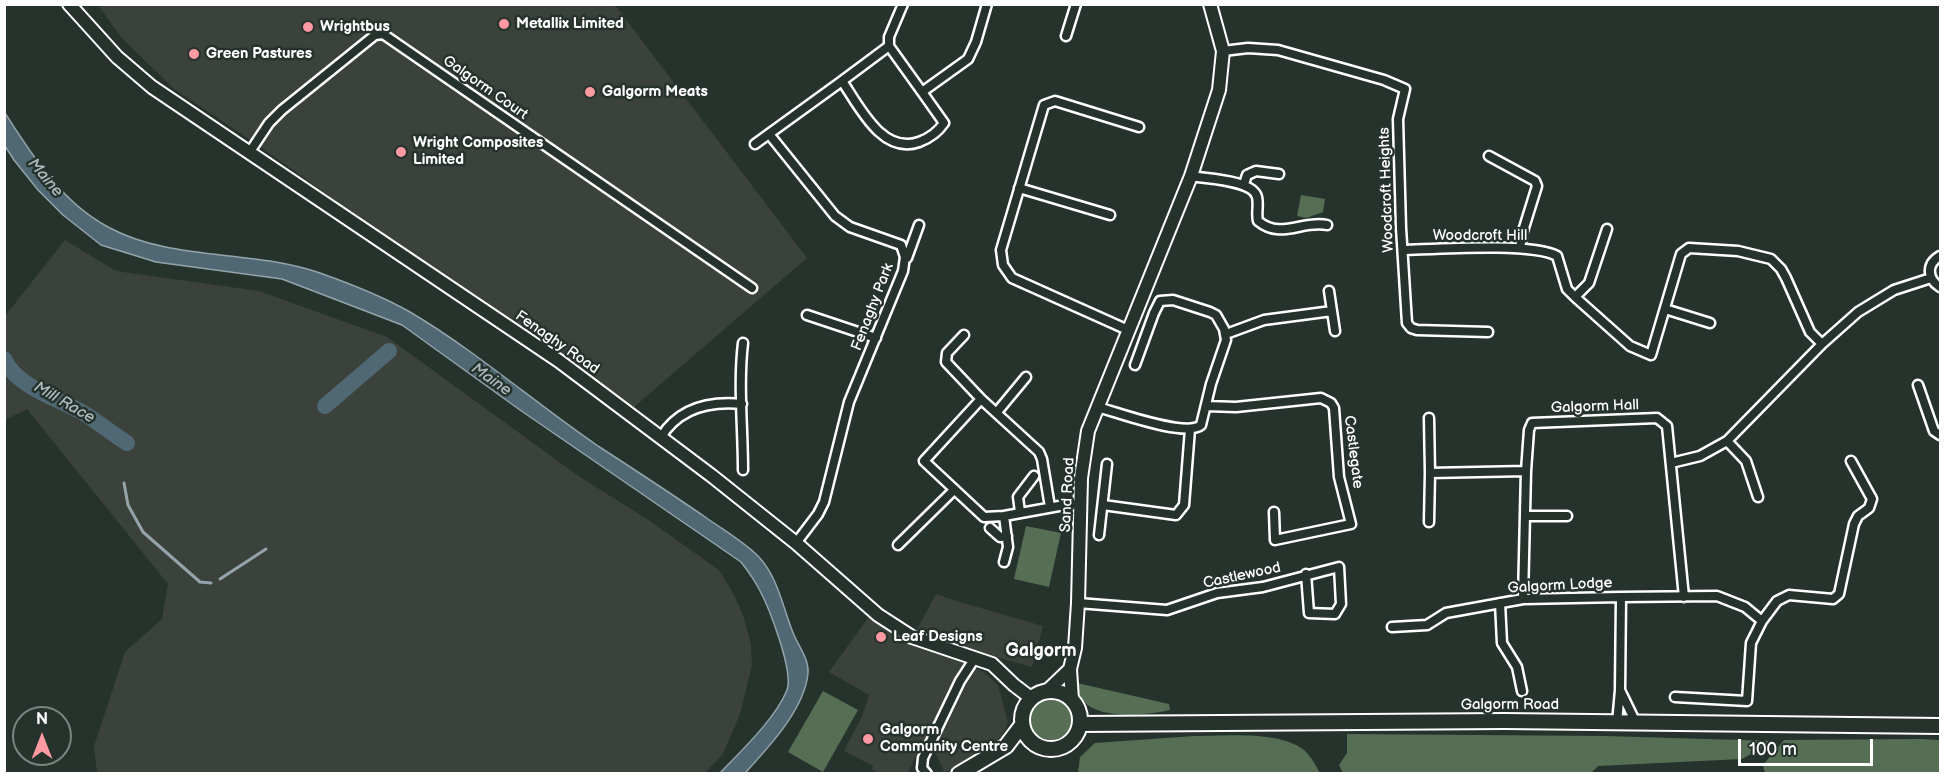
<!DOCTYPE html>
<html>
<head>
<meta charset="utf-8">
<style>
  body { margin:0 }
  #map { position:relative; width:1945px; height:778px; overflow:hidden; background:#26332d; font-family:"Balsamiq Sans",sans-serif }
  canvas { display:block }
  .frame { position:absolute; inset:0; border:6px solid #fff; pointer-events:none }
  .north { position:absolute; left:12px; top:706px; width:60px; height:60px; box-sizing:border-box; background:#26332d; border:2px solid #7d8581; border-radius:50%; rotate:0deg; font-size:16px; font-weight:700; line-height:24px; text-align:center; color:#fff }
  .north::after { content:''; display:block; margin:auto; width:21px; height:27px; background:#ff9aa2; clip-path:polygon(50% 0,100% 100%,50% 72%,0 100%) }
  .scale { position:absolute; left:1738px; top:739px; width:135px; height:27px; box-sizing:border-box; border:3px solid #fff; border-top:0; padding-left:8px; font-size:18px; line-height:21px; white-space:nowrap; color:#fff; -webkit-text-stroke:4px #26332d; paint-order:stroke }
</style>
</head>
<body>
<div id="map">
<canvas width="1945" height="778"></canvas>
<div class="frame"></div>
<div class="north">N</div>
<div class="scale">100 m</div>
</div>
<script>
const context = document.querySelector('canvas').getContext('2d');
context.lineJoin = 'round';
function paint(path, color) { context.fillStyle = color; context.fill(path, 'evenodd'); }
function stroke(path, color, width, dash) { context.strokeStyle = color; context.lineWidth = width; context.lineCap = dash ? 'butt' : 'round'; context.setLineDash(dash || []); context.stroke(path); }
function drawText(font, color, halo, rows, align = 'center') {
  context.font = font + ' "Balsamiq Sans",sans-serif'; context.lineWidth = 5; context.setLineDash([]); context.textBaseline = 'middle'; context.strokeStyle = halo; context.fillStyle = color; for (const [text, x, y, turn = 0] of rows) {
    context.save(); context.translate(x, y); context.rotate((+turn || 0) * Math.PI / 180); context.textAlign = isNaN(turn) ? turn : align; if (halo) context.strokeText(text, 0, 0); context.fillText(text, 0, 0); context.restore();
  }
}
paint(new Path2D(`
  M98,5H615L807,258L634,407L480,304L258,145L174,89L121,37Z
  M65,240L116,271L259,291L387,337L580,477L650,521L719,570L733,593L743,615L751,644L752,665L740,714L723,754L704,774L97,773L94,746L125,652L162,619L168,584L27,409L5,420V316Z
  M936,594L953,600L1043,626L1032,667L995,657L917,629Z
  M870,615L907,643L958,660L984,672L998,685L1008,722L1002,736L945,773L936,754L920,747L908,773H878L872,770L873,766L844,751L863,714L869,695L829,672Z`), '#3b413b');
paint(new Path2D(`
  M1301,195L1325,199L1323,212L1306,218L1297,216Z
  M1026,526L1061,533L1049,587L1014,579Z
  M1077,683L1169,704L1170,710C1148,715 1100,720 1083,701C1079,696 1078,689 1077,683Z
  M823,691L858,710L823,772L788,752Z
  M1029 718a22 22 0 1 1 44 0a22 22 0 1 1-44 0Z
  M1347,734L1605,736L1775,741L1742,759L1598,766L1591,773H1343L1339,765L1347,753Z
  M1194,736C1226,736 1278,730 1304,750C1311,756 1316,766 1320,773H1078L1080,757L1095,743Z
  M1921,739L1940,740V773H1765L1763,765L1784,740Z`), '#566e54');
const water = new Path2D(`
  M5,113C33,156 61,202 108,227C172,262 252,249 320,273C351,284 382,296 410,312C476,351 535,403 598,446C635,470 672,494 708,519C725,531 744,542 759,557C779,579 783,609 794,635C799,647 809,659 808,673C805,709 768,748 745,773H720C741,751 776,718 787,690C794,672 769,607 759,589C754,579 748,571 741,562L520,410L402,325L282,279L156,262L101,245L63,215L38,190L14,160L5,146Z`);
paint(water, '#4f6873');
stroke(water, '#95a4ab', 1.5);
stroke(new Path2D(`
  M124,483L128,505L143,532L200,582L211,583
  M220,579L266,549`), '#95a4ab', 3);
stroke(new Path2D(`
  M4,359C16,387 60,399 85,414C99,423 113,434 127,443
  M325,406L389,351`), '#4f6873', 16);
const street = new Path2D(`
  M903,4L889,37V46L922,92
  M1066,36L1076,4
  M1223,51L1248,48L1278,50L1384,80L1405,89L1398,119L1401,228L1407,323L1411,328L1417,330L1488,332
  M842,81L889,46
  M769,134L835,216L850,227L901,245L905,257L903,271L849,402L824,502L818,514L796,543
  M755,144L842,81C859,106 882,155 919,142C930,138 938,132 944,123L922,92L968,59L976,42L987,4
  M249,153L269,123L282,110L375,35L383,34L752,288
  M1489,156L1535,181L1537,186L1523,231L1520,248
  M1191,176C1207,179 1253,180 1257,197C1259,205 1256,214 1258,221C1281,240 1302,220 1327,225
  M1244,184L1247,175L1256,171L1279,174
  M1019,188L1110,215
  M1403,250C1436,249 1532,242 1557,256L1567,289L1575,297L1630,346L1651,355L1681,254L1689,248L1738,251L1771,259L1781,269L1786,278L1810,332L1822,344
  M1940,256C1926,264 1927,279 1940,287
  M907,258L919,225
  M1329,291L1335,331
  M1575,297L1589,283L1607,229
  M1665,309L1710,323
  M807,315L876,338
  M1128,330L1012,278L1003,265L1001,250L1044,105L1055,101L1139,127
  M1226,334L1264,320L1332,311
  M964,335L947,353L946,362L981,399L1039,452L1042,459L1050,507
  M743,343C738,385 743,428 743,470
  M1918,385L1934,431L1940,435
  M981,399L924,461L984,517L1004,516L1070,504L1081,505
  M1206,406L1236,407L1321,398L1331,403L1334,408L1339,477L1351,524L1275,540L1274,512
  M1097,407C1117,412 1186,438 1201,425L1211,384L1226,340L1224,329L1216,315L1210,312L1173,300L1160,301L1154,313L1135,365
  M997,412L1026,377
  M1429,418L1430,473L1526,471
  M661,437C679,408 710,401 742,404
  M1727,441L1746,461L1758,497
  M1671,463L1700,456L1727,441L1822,344L1858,312L1894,290L1931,278
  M1103,505L1176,515L1184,505L1190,429
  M1020,512L1018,497L1034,476
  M1525,516H1567
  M1429,522L1430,473
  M990,528L1000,537L1007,536
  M1099,535L1107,464
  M898,545L954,490
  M1004,562L1008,547L1004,516
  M1523,599L1526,471L1529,430L1532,423L1657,418L1667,426L1684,597
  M1078,603L1167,610L1217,593L1263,587L1339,567L1341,604L1335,614L1309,613L1306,574
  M1500,603L1502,643L1517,667L1522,691
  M1392,627L1427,625L1446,613L1523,599L1621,597L1717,596L1745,607L1762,621
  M1620,690L1636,723
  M1675,697L1747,701L1751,643L1762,621L1777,601L1789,595L1833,599L1839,594L1854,524L1858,516L1869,508L1872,499L1851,461
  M1617,723L1620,690L1621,597
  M927,774L922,768L923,758L960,681L975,658`);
const secondary = new Path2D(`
  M69,4L117,57L152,87L559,361L712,476L796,543L878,615L912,637L992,664L1014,685L1031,698
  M1047,691L1070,669
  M1072,700L1070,669L1075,648L1078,603L1081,478L1088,431L1191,176L1219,90L1223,51L1210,4`);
const primary = new Path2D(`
  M1022 720a29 29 0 1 1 58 0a29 29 0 1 1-58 0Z
  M1080,724L1504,721L1940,726
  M959,774L1006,746L1022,725`);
stroke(street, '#fff', 13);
stroke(secondary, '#fff', 16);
stroke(primary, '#fff', 18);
stroke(street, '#26332d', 8);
stroke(secondary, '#26332d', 12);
stroke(primary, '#26332d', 14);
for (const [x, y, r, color] of [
  [504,24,6,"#ff9aa2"],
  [308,27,6,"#ff9aa2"],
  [194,54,6,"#ff9aa2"],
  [590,92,6,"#ff9aa2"],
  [401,152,6,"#ff9aa2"],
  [881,637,6,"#ff9aa2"],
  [868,739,6,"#ff9aa2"]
]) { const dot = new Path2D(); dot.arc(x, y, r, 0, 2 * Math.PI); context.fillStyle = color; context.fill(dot); stroke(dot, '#26332d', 2); }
drawText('bold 15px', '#fff', '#26332d', [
  ["Metallix Limited",516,24],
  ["Wrightbus",320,27],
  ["Green Pastures",206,54],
  ["Galgorm Meats",602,92],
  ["Wright Composites",413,143],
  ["Limited",413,160],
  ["Leaf Designs",893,637],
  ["Galgorm",880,730],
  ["Community Centre",880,747]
], 'left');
drawText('15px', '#fff', '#26332d', [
  ["Galgorm Court",485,88,35],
  ["Woodcroft Heights",1387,190,-92],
  ["Woodcroft Hill",1480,236],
  ["Fenaghy Park",873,307,-69],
  ["Fenaghy Road",557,343,35],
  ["Galgorm Hall",1595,407,-2],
  ["Castlegate",1353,452,83],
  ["Sand Road",1068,495,-87],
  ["Castlewood",1242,576,-12],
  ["Galgorm Lodge",1560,586,-3],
  ["Galgorm Road",1510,705]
]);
drawText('italic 16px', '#b0bbc0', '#26332d', [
  ["Maine",45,178,50],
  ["Maine",491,380,35],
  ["Mill Race",64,403,30]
]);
drawText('bold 18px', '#fff', '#26332d', [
  ["Galgorm",1041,651]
]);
</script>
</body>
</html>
